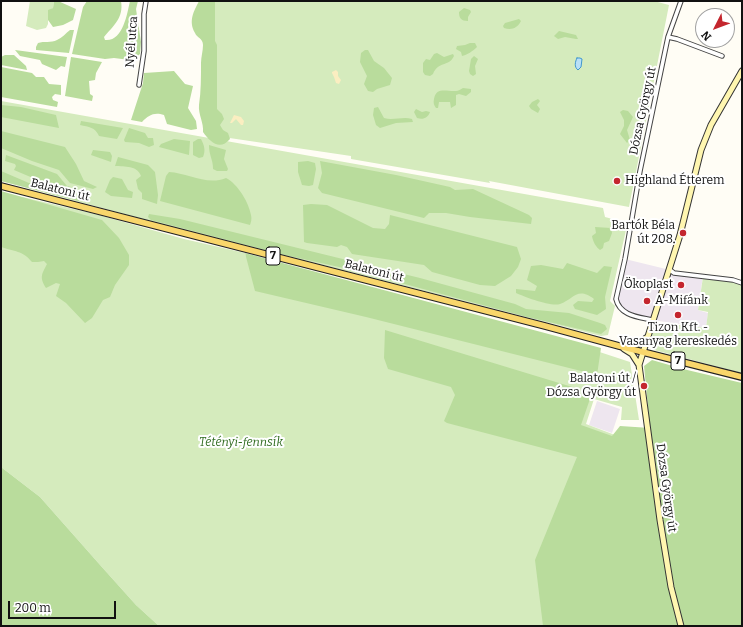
<!DOCTYPE html>
<html>
<head>
<meta charset="utf-8">
<style>
  body { margin:0 }
  #map { position:relative; width:743px; height:627px; overflow:hidden; background:#fffdf5; font-family:Bitter,serif }
  canvas { display:block }
  .frame { position:absolute; inset:0; border:2px solid #111; pointer-events:none }
  .north { position:absolute; left:695px; top:8px; width:40px; height:40px; box-sizing:border-box; background:#fff; border:1px solid #a0a0a0; border-radius:50%; rotate:228deg; font-size:11px; font-weight:700; line-height:16px; text-align:center; color:#111 }
  .north::after { content:''; display:block; margin:auto; width:14px; height:18px; background:#c4262e; clip-path:polygon(50% 0,100% 100%,50% 72%,0 100%) }
  .scale { position:absolute; left:8px; top:601px; width:108px; height:18px; box-sizing:border-box; border:2px solid #111; border-top:0; padding-left:5px; font-size:12px; line-height:14px; white-space:nowrap; color:#111; -webkit-text-stroke:3px #fff; paint-order:stroke }
</style>
</head>
<body>
<div id="map">
<canvas width="743" height="627"></canvas>
<div class="frame"></div>
<div class="north">N</div>
<div class="scale">200 m</div>
</div>
<script>
const context = document.querySelector('canvas').getContext('2d');
context.lineJoin = 'round';
function paint(path, color) { context.fillStyle = color; context.fill(path, 'evenodd'); }
function stroke(path, color, width, dash) { context.strokeStyle = color; context.lineWidth = width; context.lineCap = dash ? 'butt' : 'round'; context.setLineDash(dash || []); context.stroke(path); }
function drawText(font, color, halo, rows, align = 'center') {
  context.font = font + ' Bitter,serif'; context.lineWidth = 4; context.setLineDash([]); context.textBaseline = 'middle'; context.strokeStyle = halo; context.fillStyle = color; for (const [text, x, y, turn = 0] of rows) {
    context.save(); context.translate(x, y); context.rotate((+turn || 0) * Math.PI / 180); context.textAlign = isNaN(turn) ? turn : align; if (halo) context.strokeText(text, 0, 0); context.fillText(text, 0, 0); context.restore();
  }
}
paint(new Path2D(`
  M625,259L670,270L674,273L703,276L698,310L708,313L706,328L652,320L628,314L617,304Z
  M597,401L620,409L612,433L589,425Z`), '#eee6ef');
paint(new Path2D(`
  M30,1H54L53,8L48,11V24L46,28L37,30L26,26Z
  M209,1H654L669,5L629,207L489,181L490,183L351,159V156L216,136Z
  M1,101L603,208L605,217L620,221L622,229L626,230L610,301L615,306L608,335L601,336L147,220L1,181Z
  M1,192L99,215L184,239L245,253L246,256L557,338L630,362L639,420H621L622,407L594,399L586,424L615,435L675,626H159L136,605L101,566L40,497L1,467Z
  M703,277L742,284V373L654,350C648,342 652,335 655,327C663,330 668,334 677,332L679,325L706,328L708,312L698,310Z`), '#d5ebbd');
paint(new Path2D(`
  M54,1H58L76,9L73,20L63,25L53,27L48,20V10L53,8Z
  M87,1H121C124,18 113,26 104,37L105,40C123,42 127,14 130,1H138L136,9L141,42L140,54L135,58L130,60L114,58L105,59L72,54L83,7Z
  M199,1H215V41L217,45V109L222,114L224,119L220,125L223,130L228,133L230,139C220,151 210,142 203,132C204,123 198,114 199,105C201,91 201,78 201,63C201,57 203,51 203,45C203,38 197,38 195,33C188,21 194,11 199,1Z
  M464,8L470,10L471,12L468,17V21C461,21 459,18 459,12Z
  M519,19L521,21C517,29 511,30 504,28L503,26L505,23Z
  M70,30H74L69,53L36,50V47L38,43C44,41 51,43 57,40C62,38 66,33 70,30Z
  M559,31L576,35L578,39H576L565,37L558,39L554,36Z
  M470,43H475L477,47C473,51 467,55 462,56L461,52L456,49L457,46L465,45Z
  M15,50L67,57L65,67L61,66L56,70L42,64L40,60L20,56Z
  M365,50H368L374,61L384,68L392,78L390,85L377,89L373,92L368,91L364,84L367,76L360,62L361,53Z
  M437,53L444,57L453,54L454,56C449,67 438,61 433,74L430,76L425,75L423,72V63L426,59L430,60L434,54Z
  M5,55H14L26,66L27,70L1,65V57Z
  M474,56L478,59L475,66L476,74L473,76L470,74L469,71L471,59Z
  M71,57L102,62L96,73L95,80L89,81L90,94L93,96L92,101L65,96Z
  M1,67L32,73L36,77H44L49,84L61,85V95L55,94L52,97L53,100L58,102L57,107L1,97Z
  M174,71L185,84L193,86L188,108L196,121L197,129L191,130L167,124L164,115C154,112 149,115 142,122L131,120L143,83L144,73Z
  M463,88L471,89V92L466,96L459,94L456,95V105L451,108L450,102H439L438,108H436C434,105 433,103 434,99C436,86 448,92 456,91C458,91 461,89 463,88Z
  M538,99L540,101L537,105L540,109L538,113L531,109L529,106L532,102Z
  M1,105L21,107L56,115L59,128L1,117Z
  M378,107L384,118C393,121 403,116 412,119L413,122L396,123L380,128L376,125L373,115L374,108Z
  M416,109L422,112L426,111L430,112C428,118 423,120 417,118L414,112Z
  M623,110L628,111L633,117L627,130L630,140L627,143L620,134L624,126V120L620,112Z
  M81,121L123,128L117,139L99,136C95,127 89,127 80,125Z
  M129,128L145,133L148,138H153L154,145L149,147L139,143L125,142L124,140Z
  M1,131L65,147L76,164L84,181L97,187L93,189L70,183L59,170L32,161L1,148Z
  M174,139L190,141L189,155L159,147L161,144Z
  M198,139H201C204,145 206,150 203,157L199,158L193,155V142Z
  M209,145L226,150L224,159L228,169L227,171H217L213,169C213,159 209,156 209,145Z
  M93,150L110,152L112,156L111,162L91,155Z
  M6,155L57,174L67,186L71,187L73,191L40,181L14,170L16,166L15,164L5,161Z
  M118,157L148,165L155,172L158,195L157,204L142,199V193L138,189L136,180L141,176C137,165 125,167 115,166Z
  M308,161L315,163L316,169L313,185L309,186L302,185L298,172V162Z
  M320,161L396,175L450,187L455,190L473,189L529,215L532,218L531,224L470,217L446,213H429L424,218L322,193L318,188L322,173Z
  M1,171L29,183L80,197L79,201L1,181Z
  M169,172C188,173 207,186 226,178C238,184 249,203 251,215C252,219 251,222 250,225L160,201L166,176Z
  M113,177L122,179L128,190L133,192L132,198L111,196L105,192L110,180Z
  M1,191L102,220L119,238L129,255V265L115,285L110,297L103,300L92,318L85,323L66,303L56,296L60,284L56,283L46,288C39,277 42,274 47,264L44,261L38,262H32C22,250 15,252 1,247Z
  M311,204L327,205L373,228L385,229L389,224L390,215L517,247L521,259L518,267L511,276L495,286L480,285L432,272L424,265L352,254L347,247L341,245L337,247L307,243L304,242L303,205Z
  M149,214L180,219L420,278L515,304L526,309L569,313L600,323L605,325L607,329L601,334L527,317L386,279L384,276L365,270L348,269L285,255L151,220L148,217Z
  M595,227L611,228L612,233L609,241L604,243L603,248L600,250C596,247 593,242 592,236L596,233Z
  M245,253L601,348L597,375L366,317L255,291Z
  M567,263L597,273L604,266L612,267L605,297L606,309L597,315L575,309L573,305L578,301L592,302L594,299C577,286 573,300 560,304C551,307 525,297 516,293V289L535,291L537,286L527,280L531,266L541,265L563,269Z
  M385,330L592,393L581,425L612,436L620,426L650,428L644,366L652,360L683,369L742,383V626H543L535,560L577,457L447,423L444,421L455,395L451,387L388,369L384,358Z
  M1,467L40,497L101,566L136,605L159,626H1Z`), '#b9dc9c');
paint(new Path2D(`
  M336,70L338,72V76L341,80L339,84L336,83L334,77L332,73V72Z
  M234,115L241,117L244,121L243,125H241L236,119L232,123H230Z`), '#fbeec1');
const water = new Path2D(`
  M577,58H580L582,59L581,67L578,70C574,67 575,62 577,58Z`);
paint(water, '#b9e0f7');
stroke(water, '#3f96cf', 1);
const street = new Path2D(`
  M668,37L677,39L722,56
  M139,85L144,51V14L146,1
  M670,270L674,273L733,280L742,283
  M652,320C639,317 620,316 616,299L625,259L640,171L668,37L681,1`);
const secondary = new Path2D(`
  M623,346L639,344L646,338
  M624,349L632,354L639,365
  M681,626L671,587L660,520L639,365L680,235L701,150L711,125L742,71`);
const primary = new Path2D(`
  M1,186L545,326L619,346L742,377`);
stroke(street, '#444', 5.5);
stroke(secondary, '#333', 7);
stroke(primary, '#222', 8);
stroke(street, '#fff', 3.5);
stroke(secondary, '#fff6b0', 5);
stroke(primary, '#f9d66b', 5.5);
for (const [x, y, r, color] of [
  [617,181,4,"#c4262e"],
  [683,233,4,"#c4262e"],
  [681,285,4,"#c4262e"],
  [647,301,4,"#c4262e"],
  [678,315,4,"#c4262e"],
  [644,386,4,"#c4262e"]
]) { const dot = new Path2D(); dot.arc(x, y, r, 0, 2 * Math.PI); context.fillStyle = color; context.fill(dot); stroke(dot, '#fff', 1.5); }
for (const [x, y, w] of [
  [273,256,14],
  [678,361,14]
]) { const box = new Path2D(); box.roundRect(x - w / 2, y - 9, w, 18, 3); context.fillStyle = '#fff'; context.fill(box); stroke(box, '#111', 1); }
drawText('bold 11px', '#111', null, [
  ["7",273,256],
  ["7",678,361]
]);
drawText('12px', '#111', '#fff', [
  ["Nyél utca",132,42,-86],
  ["Dózsa György út",643,111,-78],
  ["Balatoni út",60,190,14],
  ["Balatoni út",374,271,14],
  ["Dózsa György út",666,488,82]
]);
drawText('12px', '#111', '#fff', [
  ["Highland Étterem",625,181,"left"],
  ["Bartók Béla",675,226],
  ["út 208.",675,240],
  ["Ökoplast",673,285],
  ["A-Mifánk",655,301,"left"],
  ["Tizon Kft. -",678,328,"center"],
  ["Vasanyag kereskedés",678,342,"center"],
  ["Balatoni út /",636,379],
  ["Dózsa György út",636,393]
], 'right');
drawText('italic 12px', '#2f6b1f', '#fff', [
  ["Tétényi-fennsík",241,443]
]);
</script>
</body>
</html>
